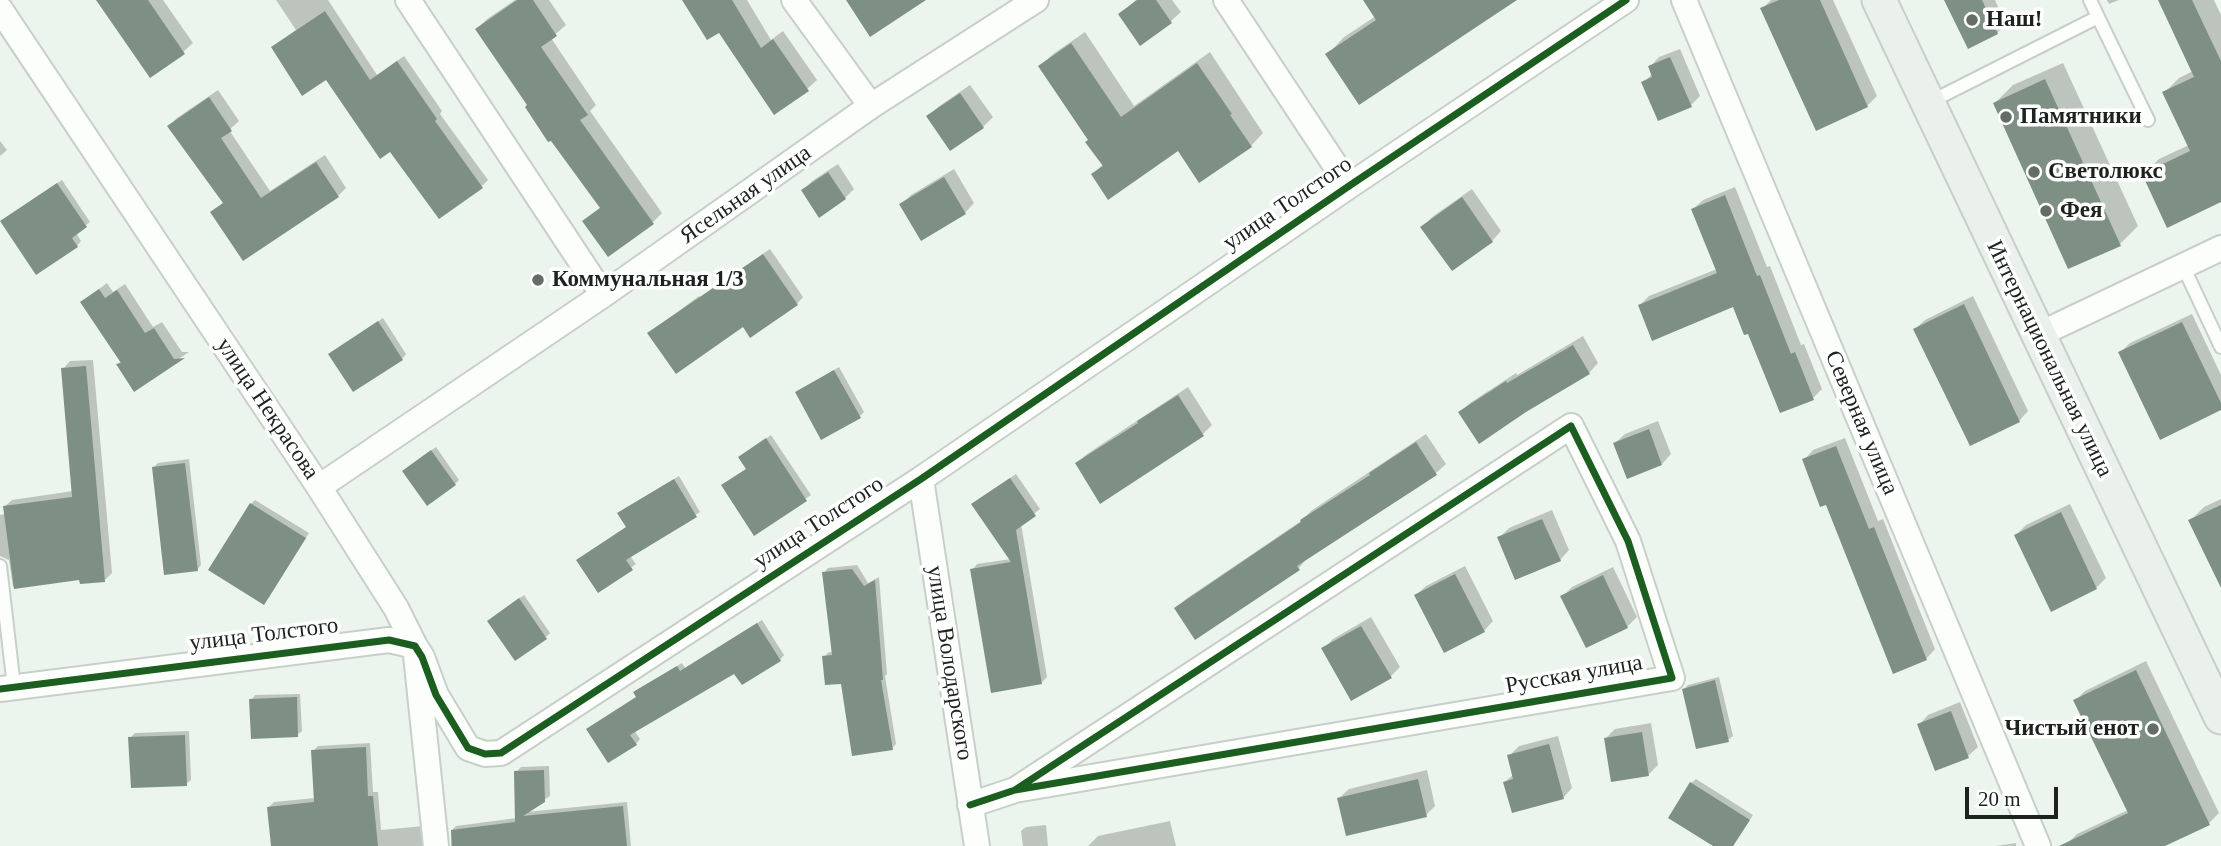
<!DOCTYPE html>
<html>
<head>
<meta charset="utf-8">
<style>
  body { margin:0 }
  #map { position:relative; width:2221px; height:846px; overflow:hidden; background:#ebf5ed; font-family:Georgia,serif }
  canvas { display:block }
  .scale { position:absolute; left:1965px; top:787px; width:93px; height:32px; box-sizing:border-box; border:4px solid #1c221d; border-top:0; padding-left:9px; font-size:21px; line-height:24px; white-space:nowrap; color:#1c221d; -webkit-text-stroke:5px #fff; paint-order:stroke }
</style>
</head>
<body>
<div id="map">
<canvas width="2221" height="846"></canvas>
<div class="scale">20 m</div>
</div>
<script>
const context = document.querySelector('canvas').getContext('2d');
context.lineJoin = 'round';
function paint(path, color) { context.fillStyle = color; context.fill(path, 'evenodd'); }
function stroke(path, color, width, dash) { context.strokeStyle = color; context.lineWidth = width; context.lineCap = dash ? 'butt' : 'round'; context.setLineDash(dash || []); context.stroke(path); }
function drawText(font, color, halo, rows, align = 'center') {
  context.font = font + ' Georgia,serif'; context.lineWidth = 7; context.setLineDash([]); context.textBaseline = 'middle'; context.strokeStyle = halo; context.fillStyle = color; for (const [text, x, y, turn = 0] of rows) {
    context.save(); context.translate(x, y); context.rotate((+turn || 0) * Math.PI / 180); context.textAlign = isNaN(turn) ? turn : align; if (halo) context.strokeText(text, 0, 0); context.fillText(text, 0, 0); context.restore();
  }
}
paint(new Path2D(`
  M98,0H163L193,43L183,52Z
  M276,0H328L377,75L404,56L442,111L440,114L488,180L482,186L390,150L326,78L273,47L296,30Z
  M515,0H549L566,25L551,38L596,105L590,111L662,213L653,222L609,254L585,221L601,207L477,29L487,19Z
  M683,0H747L771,40L783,31L817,80L807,89L719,30Z
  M1136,0H1172L1181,12L1171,21L1140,43L1120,15Z
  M1365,0H1514L1328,54L1344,37L1376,16Z
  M1771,0H1833L1877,96L1867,106L1762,9Z
  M1947,0H1995L2006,24L1997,33Z
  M2107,0H2119L2109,4Z
  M2160,0H2214L2221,15V200L2144,174L2159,159L2189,145L2164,93L2179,78L2193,71Z
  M1085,32L1134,106L1210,52L1263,133L1251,146L1178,149L1093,174L1103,164L1090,140L1040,66L1053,54Z
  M1680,49L1700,96L1691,105L1644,82L1653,73L1650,67L1659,57Z
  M2063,63L2138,226L2120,244L1995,103L2013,85Z
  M970,85L993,117L983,127L951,149L929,116L938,107Z
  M218,90L239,121L229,130L270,191L325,155L346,188L338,196L244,258L213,212L224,202L169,126L177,118Z
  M0,141L7,150L0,156Z
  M838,164L854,189L845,198L803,191L812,181Z
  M954,169L974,203L965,213L902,204L911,195Z
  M62,180L90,222L76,233L81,241L77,246L7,217Z
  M1735,187L1767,267L1770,266L1801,345L1804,344L1822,389L1813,398L1749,331L1734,305H1640L1649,296L1717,269L1693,209L1703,200Z
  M1472,189L1501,231L1492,241L1423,227L1432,217Z
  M770,249L803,297L797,304L649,333L699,296L700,297Z
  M107,283L113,292L125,284L153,327L162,322L182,352H189L134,389L118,364L121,361L82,302Z
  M1973,296L2028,411L2019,421L1915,329L1925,320Z
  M2192,314L2221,375V408L2120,353L2130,343Z
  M383,318L406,354L402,359L330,354Z
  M1583,336L1598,363L1589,373L1460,412L1470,403L1516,373L1517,375Z
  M93,360L112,573L104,581L81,578L13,587L9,560L0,556V515L5,514L4,507L12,500L73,491L63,369L70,361Z
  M839,367L864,412L860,416L797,392Z
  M1188,387L1212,425L1203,434L1077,463L1087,454Z
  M1658,421L1671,454L1662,464L1615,443L1625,434Z
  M1426,434L1446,464L1436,473L1307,558L1299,568L1196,638L1176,608L1186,599L1301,521L1311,511Z
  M771,435L811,495L755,533L723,485L748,468L740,457Z
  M1845,438L1878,521L1883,519L1935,649L1926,659L1827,502L1804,460L1813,450Z
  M436,447L459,480L455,484L408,467Z
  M189,459L201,565L197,570L154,467L158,463Z
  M1016,474L1040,509L1021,524L1047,677L1042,682L972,570L977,564L1011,559L979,499Z
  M679,476L700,512L630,556L636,564L599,591L627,526L624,509Z
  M2221,499V584L2190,521L2204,507Z
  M255,500L309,533L268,599L251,504Z
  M2070,504L2106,578L2096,588L2016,535L2026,525Z
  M1552,510L1569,550L1560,560L1499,538L1509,528Z
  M857,565L868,583L879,577L887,674L885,676L896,744L892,748L824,657L829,652H833L824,573L828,568Z
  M1465,566L1493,621L1484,631L1416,595L1426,586Z
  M1613,567L1637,617L1627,627L1586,646L1563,596L1572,587Z
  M524,595L550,633L546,637L493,617Z
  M1371,617L1400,667L1390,677L1323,649L1333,639Z
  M762,620L784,655L780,660L735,671L634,730L640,739L636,744L589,729L638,696L636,692L640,688L682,663L685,668Z
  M2146,661L2219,813L2209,823L2161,846H2068L2067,844L2077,834L2128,810L2075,701L2085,691Z
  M1719,677L1733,736L1728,740L1684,689L1688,685Z
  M300,694L302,731L297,735L251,700L255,695Z
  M1960,702L1978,747L1968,756L1919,725L1928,715Z
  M1651,723L1658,765L1649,774L1605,739L1615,729Z
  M189,731L191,780L186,784L130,738L135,733Z
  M1558,736L1572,788L1563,798L1505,782L1514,774L1509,756L1519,746Z
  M370,743L373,792H378L381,830L424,826L427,846H325L269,807L274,802L315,798L313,751L318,746Z
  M549,766L550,796L526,812L627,802L631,846H451V831L456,826L517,818L516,772L521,767Z
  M1427,770L1435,806L1426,815L1339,798L1349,789Z
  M1696,779L1753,815L1733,846H1716L1691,783Z
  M1170,821L1176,846H1088L1098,836Z
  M1046,825L1048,846H1023L1021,831L1026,827Z
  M2016,843V846H1996Z`), '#0003');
paint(new Path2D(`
  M96,0H148L185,54L150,78Z
  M517,0H533L557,36L541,47L588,115L580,120L654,224L608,257L582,221L600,208L551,141L548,142L525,107L527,105L475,29Z
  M682,0H732L761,48L773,39L809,91L774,115L719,33L707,40Z
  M846,0H926L870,37Z
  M1137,0H1156L1172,23L1140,46L1118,14Z
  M1363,0H1517L1359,105L1325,54L1376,20Z
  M1779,0H1820L1868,107L1816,131L1760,8Z
  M1944,0H1982L1998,34L1968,49Z
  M2158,0H2192L2221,61V202L2167,228L2142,174L2190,151L2162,92L2194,77Z
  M325,11L370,80L397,61L437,119L435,121L483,188L439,219L390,152L380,159L326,80L302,96L271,47Z
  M1071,43L1121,117L1197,63L1232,114L1230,115L1252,147L1199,183L1178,151L1108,200L1091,174L1103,166L1085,142L1088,140L1038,66Z
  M1670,57L1692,107L1658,121L1641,82L1652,77L1648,66Z
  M2045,79L2121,246L2068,269L1993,103Z
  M960,93L984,128L950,151L926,116Z
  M209,97L232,131L221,138L261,198L316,162L339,197L243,261L210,212L223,203L167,126Z
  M828,172L846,199L819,218L801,190Z
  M944,177L966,214L921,241L899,204Z
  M57,183L87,227L72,238L78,247L36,275L0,221Z
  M1725,195L1757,276L1760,275L1791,354L1795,352L1814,400L1780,413L1748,334L1744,335L1733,307L1652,341L1638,305L1717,273L1691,209Z
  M1462,197L1493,242L1452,271L1420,227Z
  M763,254L798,305L750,338L743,327L676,374L647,333Z
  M99,289L105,298L117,290L145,333L154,328L174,359L185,358L134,392L116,364L121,363L80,302Z
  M1964,304L2020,422L1970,446L1913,329Z
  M378,321L403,360L353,392L328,354Z
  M2182,322L2221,403V410L2160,440L2118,352Z
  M1573,345L1590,374L1526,412L1479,444L1458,412L1506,381L1507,383Z
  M86,366L105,582L80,584L79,580L14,589L3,506L72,497L61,368Z
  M834,370L861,418L821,440L795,392Z
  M1178,395L1204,436L1100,504L1075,463L1138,423L1137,421Z
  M1649,429L1662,465L1627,479L1613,443Z
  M766,438L807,501L754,536L721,485L746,469L738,457Z
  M1416,442L1437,475L1297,566L1300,570L1195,640L1174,608L1301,522L1300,520L1370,475L1369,473Z
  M1836,446L1869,529L1874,527L1927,660L1893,674L1826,505L1820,507L1802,459Z
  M431,450L456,485L427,506L402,471Z
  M185,463L198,571L164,575L152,467Z
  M1010,478L1036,516L1016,530L1042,684L991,693L970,569L1011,562L971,504Z
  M674,479L697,517L626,560L633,570L598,593L576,560L626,527L617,513Z
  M250,503L306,538L264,605L208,570Z
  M2221,505V588L2188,520Z
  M2061,512L2097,589L2051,612L2014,535Z
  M1542,519L1561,561L1515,580L1497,537Z
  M852,569L864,586L875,580L883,680H881L893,750L852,756L841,684L825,685L822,656L832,655L822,572Z
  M1455,574L1485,632L1444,653L1414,595Z
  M1603,575L1628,628L1586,648L1560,596Z
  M519,598L547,639L515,661L487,621Z
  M757,623L781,661L742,685L734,674L630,735L637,745L608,763L586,729L636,697L633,692L677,666L680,671Z
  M1361,626L1392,678L1351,701L1321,648Z
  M2136,670L2210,825L2165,846H2059L2128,813L2073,700Z
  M1715,680L1729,742L1696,749L1682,689Z
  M297,697L298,737L251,739L249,699Z
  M1951,711L1969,758L1935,771L1917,724Z
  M1642,732L1649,776L1611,782L1604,738Z
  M185,735L187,786L131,788L128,737Z
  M1549,744L1564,799L1512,813L1503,782L1513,779L1507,755Z
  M366,747L368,796H373L378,846H271L267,807L314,802L311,750Z
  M544,770L545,802L523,816L623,806L627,846H452L451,830L515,822L514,771Z
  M1418,779L1427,817L1346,836L1337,798Z
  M1690,782L1750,820L1733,846H1713L1668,818Z`), '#7e9084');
const service = new Path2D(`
  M2090,0L2098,17
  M1928,103L2098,17L2148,120
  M2183,266L2221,347
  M0,566L14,687`);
const minor = new Path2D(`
  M408,0L603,295
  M794,0L871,106
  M1226,0L1349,186
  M1684,0L2038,846
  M0,9L319,487L396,608L415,646L436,846
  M2038,335L2221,248
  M921,479L977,846
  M319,487L603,295L871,106L1036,0
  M0,689L389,640L415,646L422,657L436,695L468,748L485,754L501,753L921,479L1349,186L1626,0
  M970,805L1015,790L1571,426L1628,541L1672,678L1015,790`);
const secondary = new Path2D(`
  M1879,0L2221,717`);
stroke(service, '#c8cfca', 16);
stroke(minor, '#c8cfca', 28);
stroke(secondary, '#c8cfca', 37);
stroke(service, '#fcfefc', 12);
stroke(minor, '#fcfefc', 24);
stroke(secondary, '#eaf0ec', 33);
stroke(new Path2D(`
  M0,689L389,640L415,646L422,657L436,695L468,748L485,754L501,753L921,479L1349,186L1626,0
  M970,805L1015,790L1571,426L1628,541L1672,678L1015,790`), '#1b5e20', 7);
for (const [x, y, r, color] of [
  [1972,20,7,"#646c66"],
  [2006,117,7,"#646c66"],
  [2034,172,7,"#646c66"],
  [2046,211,7,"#646c66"],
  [538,280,7,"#646c66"],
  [2153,729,7,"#646c66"]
]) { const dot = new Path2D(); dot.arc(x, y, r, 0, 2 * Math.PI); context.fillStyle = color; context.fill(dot); stroke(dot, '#fff', 2.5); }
drawText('bold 23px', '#1c221d', '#fff', [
  ["Наш!",1986,20],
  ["Памятники",2020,117],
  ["Светолюкс",2048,172],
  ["Фея",2060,211],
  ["Коммунальная 1/3",552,280],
  ["Чистый енот",2139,729,"right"]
], 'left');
drawText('23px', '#1c221d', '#fff', [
  ["Ясельная улица",746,195,-35],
  ["улица Толстого",1288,204,-34],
  ["Интернациональная улица",2049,359,64],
  ["улица Некрасова",267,409,56],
  ["Северная улица",1861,423,67],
  ["улица Толстого",819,523,-33],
  ["улица Толстого",264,635,-7],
  ["улица Володарского",949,663,81],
  ["Русская улица",1574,675,-10]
]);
</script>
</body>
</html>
